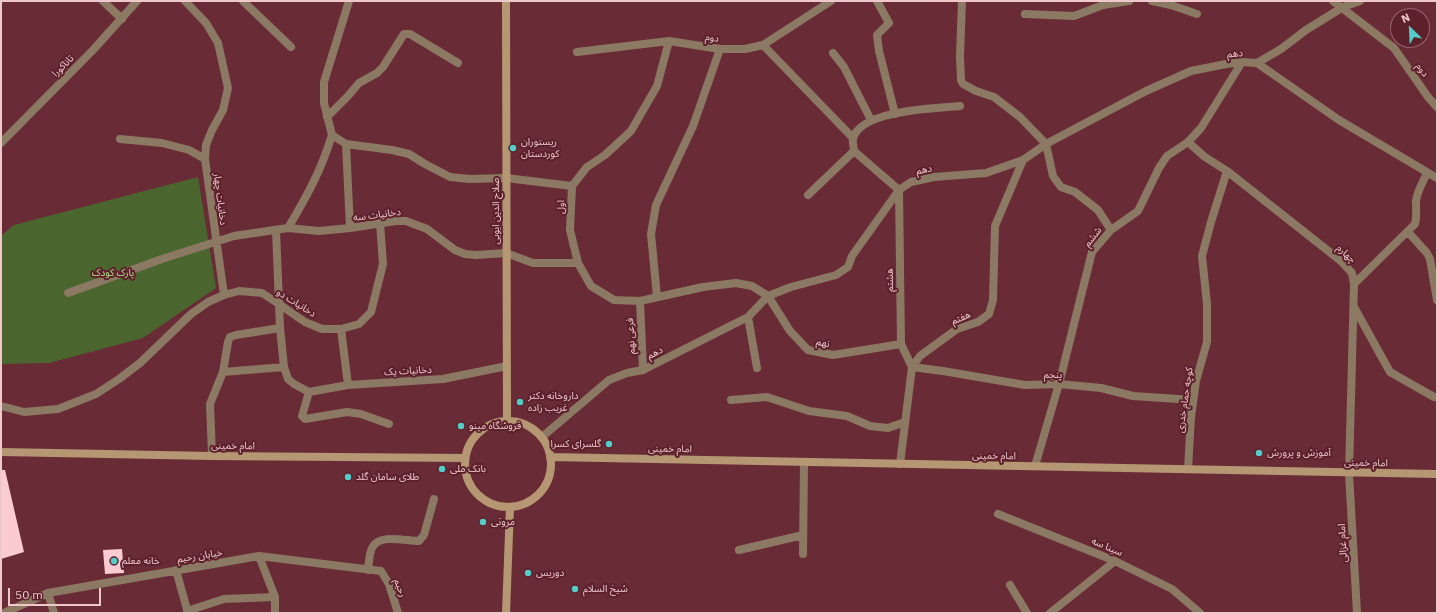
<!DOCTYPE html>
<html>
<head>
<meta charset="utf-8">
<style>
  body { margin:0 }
  #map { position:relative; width:1438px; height:614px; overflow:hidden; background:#692c37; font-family:"IBM Plex Sans",sans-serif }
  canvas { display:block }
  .frame { position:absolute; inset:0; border:2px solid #efc8cc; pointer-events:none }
  .north { position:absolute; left:1390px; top:8px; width:40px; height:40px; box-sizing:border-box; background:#5d212c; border:1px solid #97646c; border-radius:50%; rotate:336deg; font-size:11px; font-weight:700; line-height:16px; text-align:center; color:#efc8cc }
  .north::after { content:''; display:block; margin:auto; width:14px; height:18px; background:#54cdc8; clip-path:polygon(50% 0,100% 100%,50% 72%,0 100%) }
  .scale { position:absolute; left:8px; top:588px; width:93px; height:18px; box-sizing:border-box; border:2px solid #efc8cc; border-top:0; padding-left:5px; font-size:12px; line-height:14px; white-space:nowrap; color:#efc8cc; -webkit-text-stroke:3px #5d212c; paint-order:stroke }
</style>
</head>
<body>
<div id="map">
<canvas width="1438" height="614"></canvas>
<div class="frame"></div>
<div class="north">N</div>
<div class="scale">50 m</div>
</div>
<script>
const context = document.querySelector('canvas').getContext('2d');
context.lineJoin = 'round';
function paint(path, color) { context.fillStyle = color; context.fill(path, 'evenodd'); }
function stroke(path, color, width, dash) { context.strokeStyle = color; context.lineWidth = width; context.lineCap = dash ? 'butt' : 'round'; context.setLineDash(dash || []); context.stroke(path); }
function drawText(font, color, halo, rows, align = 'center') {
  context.font = font + ' "IBM Plex Sans","Noto Sans Arabic",sans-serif'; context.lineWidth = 4; context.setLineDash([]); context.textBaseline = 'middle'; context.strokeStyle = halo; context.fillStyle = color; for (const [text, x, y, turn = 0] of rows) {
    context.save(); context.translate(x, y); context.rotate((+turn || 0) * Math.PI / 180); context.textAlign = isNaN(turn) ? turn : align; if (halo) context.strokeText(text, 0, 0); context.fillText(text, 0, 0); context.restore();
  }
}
paint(new Path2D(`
  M198,177L216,288L143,338L49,363L1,364V236L14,225Z`), '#4a662e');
paint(new Path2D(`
  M1,470H5L24,552L1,559Z
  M122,549L124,573L105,574L103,550Z`), '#faccd1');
stroke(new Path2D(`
  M103,1L122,19
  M185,1L206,23L218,43L228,88L223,110L212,130L206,145L205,159L224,295
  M243,1L291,47
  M349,1L324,82V103L332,135L346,144L392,150L409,154L425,164L450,177L470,179L506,178L572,186
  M877,1L889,23L877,35L879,51L895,114
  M962,1L960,56L961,80L963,84L976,91L994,97L1020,117L1046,144L1053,176L1061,187L1075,192L1098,210L1111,230
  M1152,1L1171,5L1197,14
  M1333,1L1394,48L1428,97L1437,107
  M1025,14L1074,16L1103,5L1129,1
  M669,41L657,86L631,131L605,155L587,167L572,186L570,230L578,263L591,286L614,300L640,301L703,287L736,283L752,286L768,296L790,331L808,350L833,355L901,344
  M763,45L853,138
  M577,52L669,41L720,49H745L763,45L831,1
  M833,53L844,67L871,120
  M1257,63L1339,120L1437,178
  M960,106C937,108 859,110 853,139C852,142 854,147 854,151L899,190L901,344L912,367L943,371L1025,385L1059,384L1101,388L1133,396L1193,400
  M327,117L348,96L359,83L377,73L383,67L404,34H410L458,63
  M120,139L162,143L189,150L205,159
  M1188,142L1205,157L1227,171L1341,261L1352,273L1354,284L1349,473
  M1,143L94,49L137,1
  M346,144L350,228
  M808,195L854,151
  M288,228C307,196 321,171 332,135
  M276,230L280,328L284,367L288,379L294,384L309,392
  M1408,232L1427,253L1430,259L1437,300
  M1354,284L1415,224C1417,216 1416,209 1416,201C1417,191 1423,182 1427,173
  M68,293L162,259L234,236L288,228L319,231L350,228L396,221H406L427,229L455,250L465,254L476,255L506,253L533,263H578
  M657,297L651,234L656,205L693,126L720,49
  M640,301L643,370
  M1354,307L1390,372L1434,397
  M748,317L757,368
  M341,329L348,385
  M223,372L284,367
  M309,392L348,385L443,379L507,366
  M309,392L302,416L305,419L347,412L361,414L389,424
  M731,400L767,397L809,411L847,416L870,426L888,428L905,422
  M1,406L24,412L58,409L96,394L119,379L140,363L191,314L208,302L224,295L239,291L262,293L279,304L305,322L322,329H341L359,324L371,312L383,264L380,223
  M542,437L609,380L627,373L643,370L748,317L768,296L791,287L836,275L848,267L852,256L899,190L911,182L934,177L986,173L1023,160L1046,144L1146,91L1191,71L1226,64L1242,62L1257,63L1281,49L1306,30L1343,7L1360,1
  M212,456L210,404L223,372L228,342L230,337L236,335L280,328
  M900,464L912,367L920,356L957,329L978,322L989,314L993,300L995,226L1023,160
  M1035,466L1059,384L1092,252L1111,230L1138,211L1159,168L1167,156L1188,142L1201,128L1242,62
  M1188,469L1191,417L1196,381L1207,342V304L1202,256L1211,222L1227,171
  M998,514L1115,561L1172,589L1200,613
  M739,550L803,535
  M803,554L804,463
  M259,556L275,597V613
  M176,570L188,613
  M368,570C369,563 369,554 372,548C379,533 406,541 419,541L424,535L434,499
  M1010,585L1027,613
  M48,593L54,613
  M187,611L224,599L275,597
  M4,613L48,593L259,556L381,571L389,584L398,613
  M1050,613L1115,561`), '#8c7963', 8);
stroke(new Path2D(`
  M1349,473L1357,613`), '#8c7963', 8);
stroke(new Path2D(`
  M506,1L507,421
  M465 464a43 43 0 1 1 86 0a43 43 0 1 1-86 0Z
  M1,452L212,456L465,458
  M550,457L1437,474
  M506,613L510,507`), '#b59773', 8);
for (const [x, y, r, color] of [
  [513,148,4,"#54cdc8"],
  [520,402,4,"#54cdc8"],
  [461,426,4,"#54cdc8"],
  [609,444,4,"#54cdc8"],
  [1259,453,4,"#54cdc8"],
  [442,469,4,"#54cdc8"],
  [348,477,4,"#54cdc8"],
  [483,522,4,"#54cdc8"],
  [114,561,4,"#54cdc8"],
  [528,573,4,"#54cdc8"],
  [575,589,4,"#54cdc8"]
]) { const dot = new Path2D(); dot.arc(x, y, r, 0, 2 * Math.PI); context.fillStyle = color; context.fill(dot); stroke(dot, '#5d212c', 1.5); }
drawText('10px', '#efc8cc', '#5d212c', [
  ["دوم",712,38,8],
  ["دهم",1235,54,-5],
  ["تاناکورا",63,66,-45],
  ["دوم",1422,70,55],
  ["دهم",924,170,-12],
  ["دخانیات چهار",220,199,83],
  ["اول",561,207,-88],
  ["صلاح الدین ایوبی",496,211,-90],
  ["دخانیات سه",377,215,-7],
  ["ششم",1093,237,-52],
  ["چهارم",1346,254,42],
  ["هشتم",890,280,-91],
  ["دخانیات دو",296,303,32],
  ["هفتم",961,318,-23],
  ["فرعی نهم",631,336,-93],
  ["نهم",823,343,12],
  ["دهم",655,353,-27],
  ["دخانیات یک",408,371,-3],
  ["پنجم",1053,375,1],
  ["کوچه حمام خدری",1185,400,-82],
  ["امام خمینی",233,446,1],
  ["امام خمینی",670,449,1],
  ["امام خمینی",994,456,1],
  ["امام خمینی",1366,463,1],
  ["امام غزالی",1343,543,-93],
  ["سینا سه",1107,547,23],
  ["خیابان رحیم",200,556,-9],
  ["رحیم",400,588,70]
]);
drawText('10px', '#efc8cc', '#5d212c', [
  ["ریستوران",521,142],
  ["کوردستان",521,154],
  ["داروخانه دکتر",528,396],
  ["غریب زاده",528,408],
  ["فروشگاه مینو",469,426],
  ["گلسرای کسرا",601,444,"right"],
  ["آموزش و پرورش",1267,453],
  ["بانک ملی",450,469],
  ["طلای سامان گلد",356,477],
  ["مروتی",491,522],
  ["خانه معلم",122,561],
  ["دوریس",536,573],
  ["شیخ السلام",583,589]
], 'left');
drawText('10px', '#b4e487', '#5d212c', [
  ["پارک کودک",113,273]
]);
</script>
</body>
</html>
